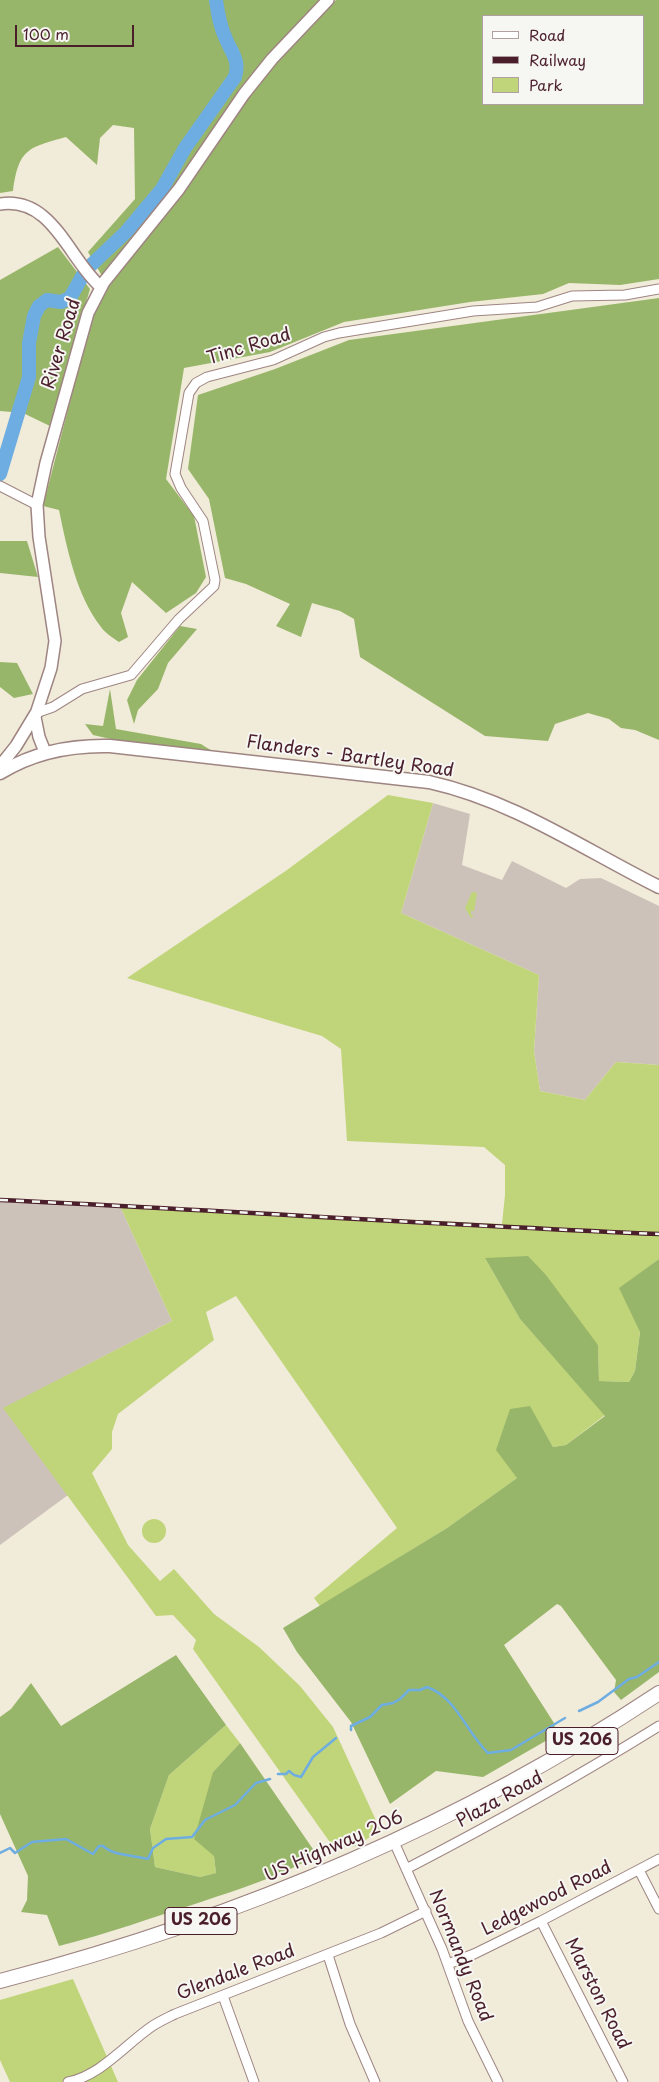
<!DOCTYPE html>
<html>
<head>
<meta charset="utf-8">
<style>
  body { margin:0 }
  #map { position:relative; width:659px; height:2082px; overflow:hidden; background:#f1ebd9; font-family:"Playpen Sans",sans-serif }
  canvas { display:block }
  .legend { position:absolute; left:482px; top:15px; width:162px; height:90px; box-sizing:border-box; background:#f6f6f2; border:1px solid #b1a0a2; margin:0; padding:6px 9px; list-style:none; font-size:15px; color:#4a1f2b }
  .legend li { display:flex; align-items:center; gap:10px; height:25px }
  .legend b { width:25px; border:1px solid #b1a0a2 }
  .scale { position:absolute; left:15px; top:25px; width:119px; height:22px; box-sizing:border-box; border:2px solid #4a1f2b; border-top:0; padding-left:6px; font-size:15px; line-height:18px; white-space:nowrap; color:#4a1f2b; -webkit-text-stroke:4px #f6f6f2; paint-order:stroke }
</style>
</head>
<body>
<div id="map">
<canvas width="659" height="2082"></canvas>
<ul class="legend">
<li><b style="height:6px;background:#fff"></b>Road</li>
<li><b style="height:6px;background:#4a1f2b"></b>Railway</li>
<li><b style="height:14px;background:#c0d579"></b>Park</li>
</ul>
<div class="scale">100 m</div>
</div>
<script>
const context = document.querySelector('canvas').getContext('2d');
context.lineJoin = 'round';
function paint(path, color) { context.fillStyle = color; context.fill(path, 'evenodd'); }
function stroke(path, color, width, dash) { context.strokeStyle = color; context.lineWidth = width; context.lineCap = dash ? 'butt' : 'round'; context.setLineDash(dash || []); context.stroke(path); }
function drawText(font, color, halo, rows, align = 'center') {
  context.font = font + ' "Playpen Sans",sans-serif'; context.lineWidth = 4; context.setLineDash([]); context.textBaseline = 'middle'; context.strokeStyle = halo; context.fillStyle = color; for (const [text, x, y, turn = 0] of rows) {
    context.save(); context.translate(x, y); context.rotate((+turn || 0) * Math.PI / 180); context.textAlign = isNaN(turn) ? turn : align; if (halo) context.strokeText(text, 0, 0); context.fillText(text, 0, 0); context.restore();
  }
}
paint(new Path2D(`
  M433,803L470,814L462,865L502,880L512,861L566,888L580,879L601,878L659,906V1065L616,1062L585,1100L540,1091L534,1051L539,975L401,913Z
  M0,1199L120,1206L172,1321L4,1408L68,1495L0,1545Z`), '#cdc2b9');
paint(new Path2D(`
  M388,795L433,803L401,913L539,975L534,1051L540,1091L585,1100L616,1062L659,1065V1259L620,1288L640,1331L635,1371L629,1382L599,1381L598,1345L485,1258L520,1319L605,1415L566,1445L553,1447L530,1407L517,1478L447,1528L320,1606L314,1598L397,1528L236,1296L206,1312L214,1340L118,1414L112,1432V1449L92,1473L128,1545L160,1581L174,1569L214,1614L259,1647L300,1686L333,1727L380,1829L358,1846L334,1848L193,1649L196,1640L173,1615L156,1616L3,1408L172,1321L120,1206L502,1224L505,1195V1165L484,1147L347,1141L341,1049L322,1036L127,978L287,870Z
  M472,892L477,893L474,911H471V915L474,916L471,918L465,908Z
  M142 1531a12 12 0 1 1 24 0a12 12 0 1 1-24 0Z
  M226,1725L240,1743L213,1772L214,1856L216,1873L200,1877L155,1867L150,1829L169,1775Z
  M73,1979L118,2082H10L0,2060V2000Z`), '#c0d579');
paint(new Path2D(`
  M0,0H322L247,80L178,183L102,276L88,252L135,199L134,128L113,125L100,138L97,165L66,137C27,148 19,149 13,191L0,193Z
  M336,0H659V279L620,285L569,283L543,294L470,302L344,322L270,352L184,368L166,479L194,516L206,577L196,593L166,613L132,582L121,613L128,637L119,642C113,638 105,633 101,627C76,595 67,548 59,510L43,506L92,317L104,290L266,72ZM483,16H643V104H483Z
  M58,247L90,289L50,426L23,413L0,411V280Z
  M659,298V740L635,730L621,728L609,719L588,713L555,724L548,741L485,736L360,657L354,619L340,611L312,603L301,637L276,626L290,604L246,584L225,578L209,499L188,469L198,395L275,369L349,340Z
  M0,541H27L38,577L0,573Z
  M180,626L197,629L168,663L158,689L138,710L134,724L127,700L137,680Z
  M0,662L17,663L33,694L14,698L0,687Z
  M110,689L116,729L201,744L212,751L115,740L93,735L85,724L103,726Z
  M528,1256L546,1275L598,1345L599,1381L629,1382L635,1371L640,1332L619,1288L659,1259V1672L621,1700L614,1692L616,1680L561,1606L557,1604L504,1645L554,1723L556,1735L483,1777L436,1771L390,1804L351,1722L297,1652L283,1628L447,1528L517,1478L496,1450L510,1409L530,1406L553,1447L566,1445L605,1416L520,1319L485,1258Z
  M176,1655L226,1725L169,1775L150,1829L155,1867L200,1877L216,1873L214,1856L194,1839L213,1772L240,1743L317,1855C282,1876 239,1889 201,1902C154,1917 107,1934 59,1946L47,1915L21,1912L27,1900L28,1876L0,1814V1717L11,1709L31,1683L61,1726Z`), '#98b669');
stroke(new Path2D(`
  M579,1711L598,1702L629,1679L637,1677L659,1662
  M351,1730V1726L370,1717L382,1705L393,1703L400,1699L409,1690H420L427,1687C457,1698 466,1732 488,1753L511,1750L565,1718
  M278,1774H286L289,1771L294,1775L301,1777L313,1757L336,1738
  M0,1853L10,1848L15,1853L32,1842L66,1839L93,1854L99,1846H103C114,1856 133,1855 148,1859L153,1848L166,1839L192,1837L205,1820L235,1805L256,1783L270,1779`), '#6eade1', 2.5);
stroke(new Path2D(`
  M90,266L126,232L162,189L185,148L235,77C240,60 232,54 226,39C220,27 218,14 216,0
  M0,474L29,377V343L34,316L39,306L47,300L61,302L70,298L83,275`), '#6eade1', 14);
const minor = new Path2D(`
  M0,486L37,505
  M36,713L53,707L82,689L131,675L179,619L214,586L215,580L203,521L181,488L175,474L189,393L196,383L207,377L273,360L324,337L339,333L473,311L537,307L572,296L625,295L659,289
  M394,1842L442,1949L468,2021L498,2082
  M406,1869C493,1824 577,1777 659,1726
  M639,1870L659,1909
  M541,1921L623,2082
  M328,1955L350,2024L375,2082
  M448,1964L474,1954L541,1921L659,1859
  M223,1996L254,2082
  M68,2082C100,2076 125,2045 151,2027C158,2022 167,2018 175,2014L381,1933L426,1911`);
const tertiary = new Path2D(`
  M0,204C53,196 69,260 101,287
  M45,752L39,737L35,717L51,668L55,641L39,537L37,505L46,463L88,313L104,282L179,189L244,94L272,59L328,0
  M0,766L16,746L36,713`);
const secondary = new Path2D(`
  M0,773C34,752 70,745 110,746L429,782C514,801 583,849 659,887`);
const trunk = new Path2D(`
  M0,1981C234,1920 457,1827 659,1693`);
stroke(minor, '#9e8582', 11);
stroke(tertiary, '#9e8582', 14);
stroke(secondary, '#9e8582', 15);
stroke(trunk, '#9e8582', 16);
stroke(minor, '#fff', 9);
stroke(tertiary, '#fff', 11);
stroke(secondary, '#fff', 12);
stroke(trunk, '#fff', 14);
const rail = new Path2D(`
  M0,1200C220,1210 439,1225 659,1234`);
stroke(rail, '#4a1f2b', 4.5);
stroke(rail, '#f6f6f2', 2.5, [8]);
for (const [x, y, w] of [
  [582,1741,72],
  [201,1921,72]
]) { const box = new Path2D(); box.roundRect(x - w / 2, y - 13.5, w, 27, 4); context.fillStyle = '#f6f6f2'; context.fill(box); stroke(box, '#4a1f2b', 1); }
drawText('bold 16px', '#4a1f2b', null, [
  ["US 206",582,1741],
  ["US 206",201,1921]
]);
drawText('18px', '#4a1f2b', '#f6f6f2', [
  ["River Road",62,344,-73],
  ["Tinc Road",249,347,-17],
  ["Flanders - Bartley Road",350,757,8],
  ["Plaza Road",500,1800,-29],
  ["US Highway 206",334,1847,-24],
  ["Ledgewood Road",547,1899,-27],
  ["Normandy Road",460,1956,68],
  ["Glendale Road",236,1973,-21],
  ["Marston Road",597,1994,63]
]);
</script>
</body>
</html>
